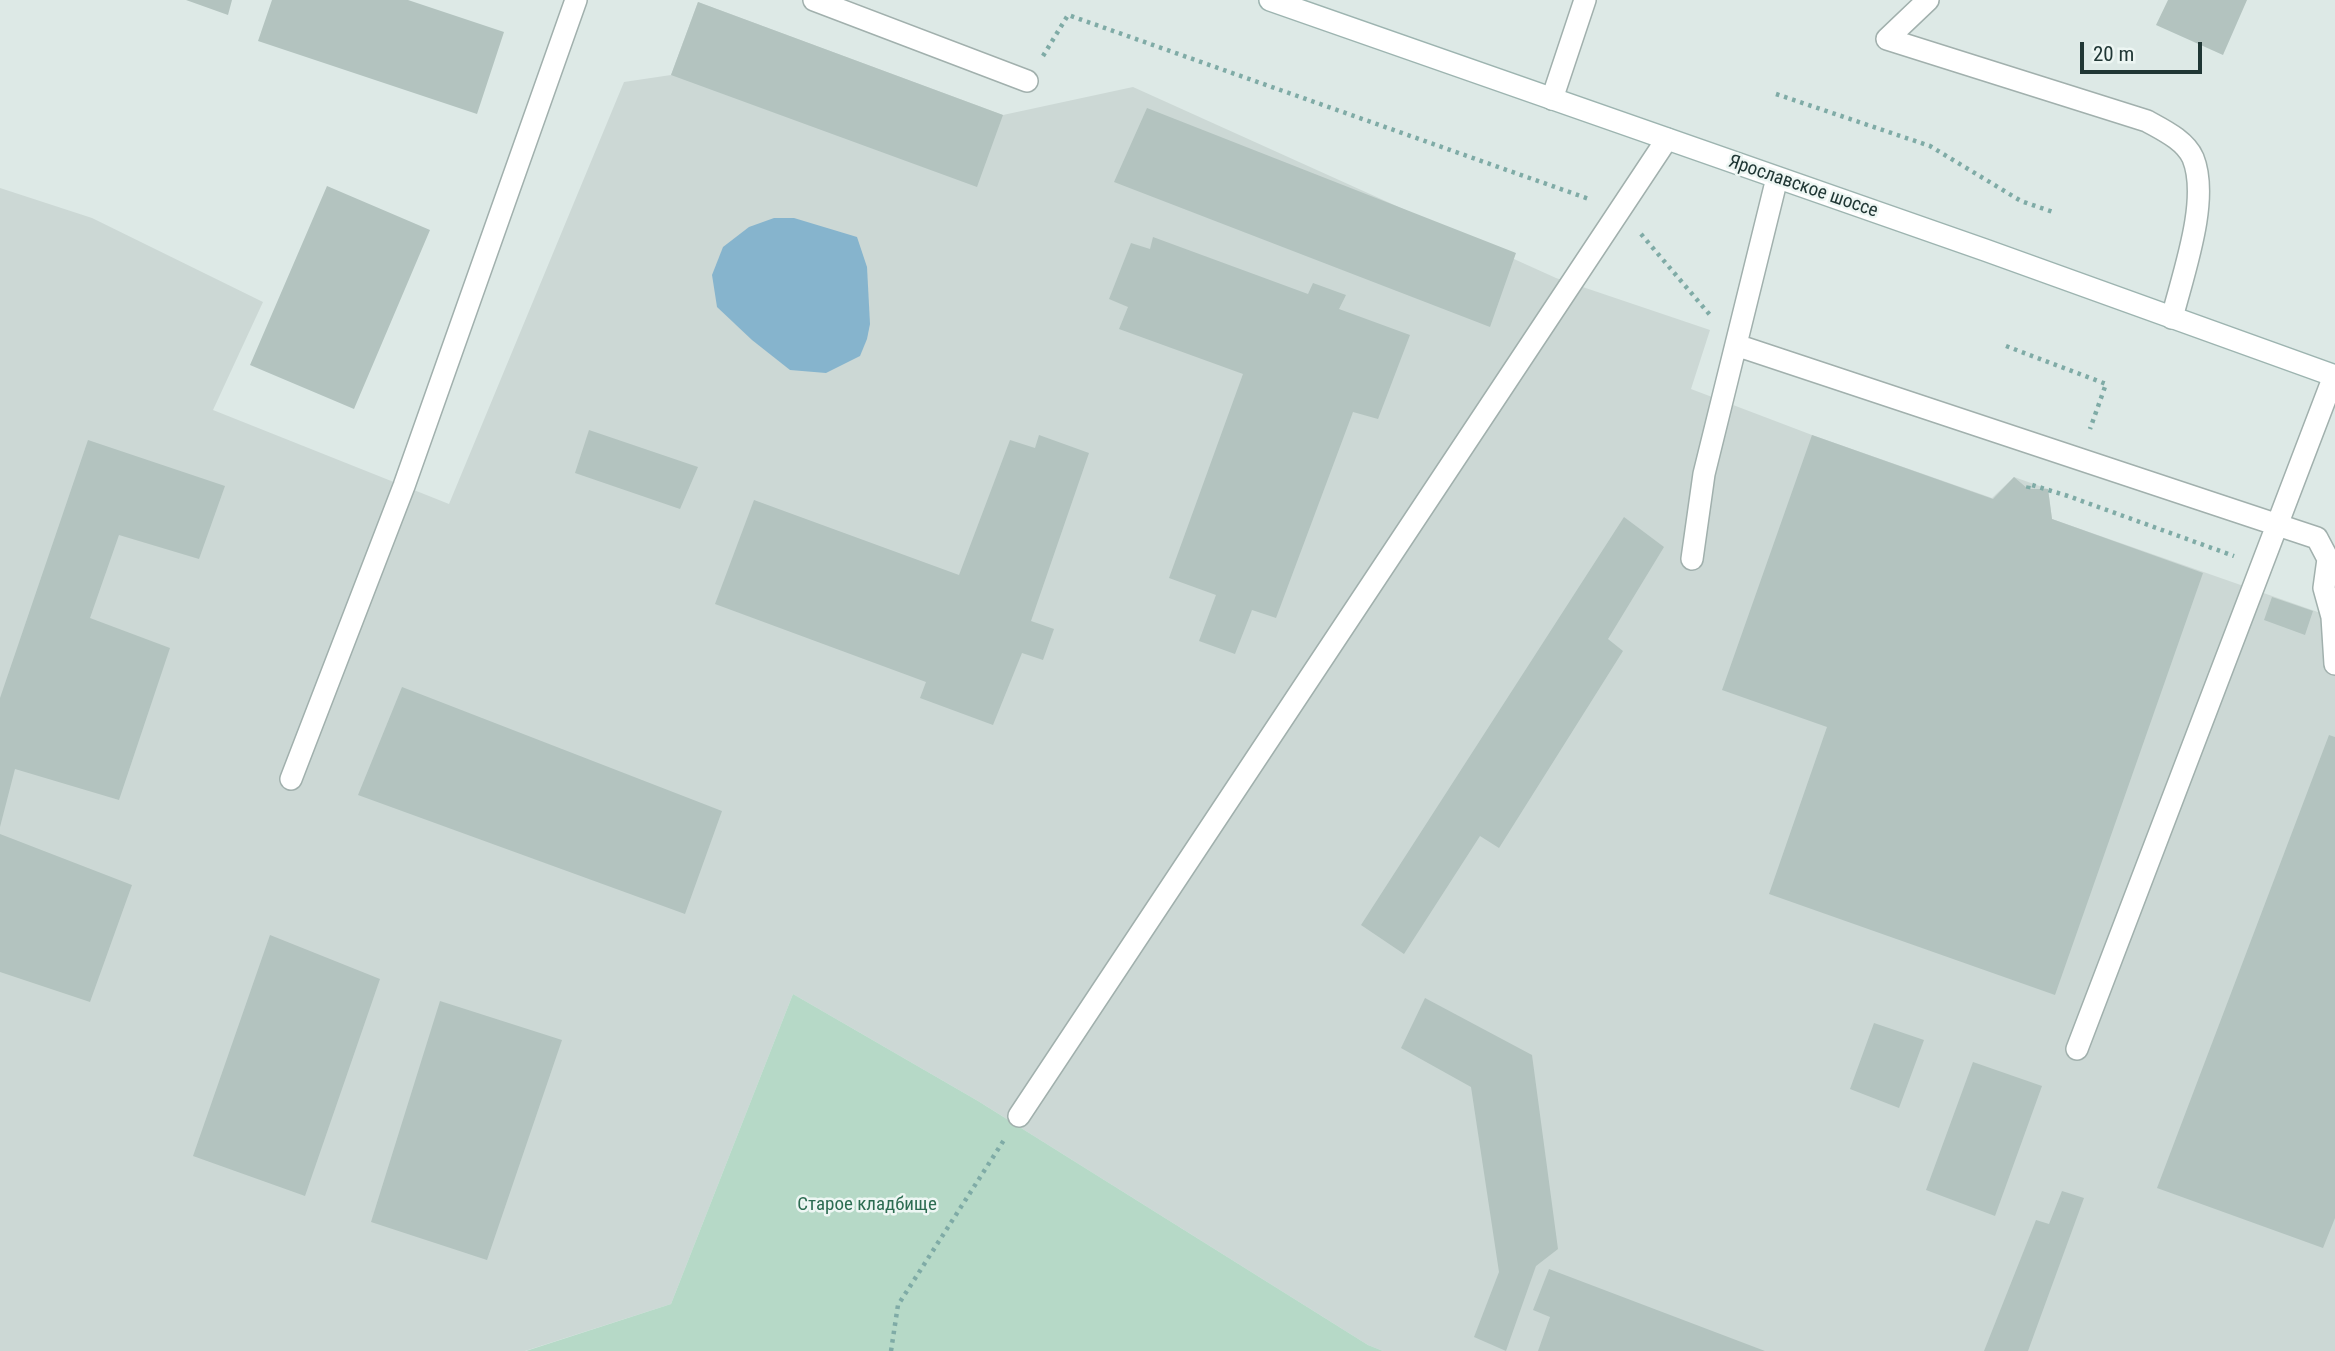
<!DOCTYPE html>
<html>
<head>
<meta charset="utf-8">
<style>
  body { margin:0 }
  #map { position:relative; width:2335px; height:1351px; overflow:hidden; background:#dde9e6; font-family:"Roboto Condensed",sans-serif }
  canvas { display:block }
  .scale { position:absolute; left:2080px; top:42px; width:122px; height:32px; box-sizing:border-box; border:4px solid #203735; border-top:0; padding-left:9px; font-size:21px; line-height:24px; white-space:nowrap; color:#203735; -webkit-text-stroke:5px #edf6f3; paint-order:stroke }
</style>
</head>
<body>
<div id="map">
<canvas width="2335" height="1351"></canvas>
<div class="scale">20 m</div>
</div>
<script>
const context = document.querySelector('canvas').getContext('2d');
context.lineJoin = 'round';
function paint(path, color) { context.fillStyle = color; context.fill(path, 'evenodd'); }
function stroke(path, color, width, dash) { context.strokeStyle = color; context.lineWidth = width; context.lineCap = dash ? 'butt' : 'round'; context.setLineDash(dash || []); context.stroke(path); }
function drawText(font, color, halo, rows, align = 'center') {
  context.font = font + ' "Roboto Condensed",sans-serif'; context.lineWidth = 5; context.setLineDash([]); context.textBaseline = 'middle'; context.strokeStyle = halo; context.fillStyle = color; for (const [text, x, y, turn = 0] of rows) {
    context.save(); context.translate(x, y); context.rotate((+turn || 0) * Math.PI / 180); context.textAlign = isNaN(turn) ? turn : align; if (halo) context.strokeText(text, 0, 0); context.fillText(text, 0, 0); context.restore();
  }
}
paint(new Path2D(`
  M698,2L1003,115L1133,87L1556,278L1710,330L1691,389L1812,435L1992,498L2014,477L2048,489L2052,519L2335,618V1351H1383L1368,1345L978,1101L793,994L671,1304L525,1351H0V188L92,218L263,302L213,410L449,504L624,82L671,75Z`), '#ccd8d5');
paint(new Path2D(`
  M793,994L978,1101L1368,1345L1383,1351H526L671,1304Z`), '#b6d9c7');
paint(new Path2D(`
  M774,218H794L857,237L867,267L870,324L867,339L860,356L826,373L790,370L752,340L717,307L712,275L723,247L749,227Z`), '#86b4cd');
paint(new Path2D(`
  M186,0H232L228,15Z
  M272,0H408L504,32L477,114L258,41Z
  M2168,0H2247L2223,55L2156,25Z
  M698,2L1003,115L977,187L671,75Z
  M1147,108L1516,253L1490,327L1114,182Z
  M327,186L430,230L354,409L250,365Z
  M1153,237L1308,294L1313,283L1346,295L1339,309L1410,335L1378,419L1353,412L1276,618L1252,610L1235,654L1199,641L1216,595L1169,578L1243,374L1119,329L1128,307L1109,299L1131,243L1150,249Z
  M589,430L698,467L680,509L575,473Z
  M1039,435L1089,453L1031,621L1054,629L1043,660L1022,653L993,725L920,698L926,682L715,604L754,500L959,575L1010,440L1035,448Z
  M1812,435L1993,499L2014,477L2028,489H2048L2052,519L2203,573L2055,995L1769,894L1827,727L1722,690Z
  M88,440L225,486L199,559L119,535L90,618L170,648L119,800L15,769L0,827V698Z
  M1624,517L1664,547L1608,639L1623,651L1499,848L1480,836L1404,954L1361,925Z
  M2272,597L2313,611L2305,635L2264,620Z
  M402,687L722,811L685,914L358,795Z
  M2329,735L2335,737V1218L2323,1248L2157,1188Z
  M0,834L132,885L90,1002L0,972Z
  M270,935L380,979L305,1196L193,1156Z
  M1425,998L1532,1055L1558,1249L1536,1266L1506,1351L1474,1337L1499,1272L1471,1087L1401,1048Z
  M440,1001L562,1040L487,1260L371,1222Z
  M1874,1023L1924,1040L1899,1108L1850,1089Z
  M1973,1062L2042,1086L1995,1216L1926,1190Z
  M2062,1191L2084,1198L2028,1351H1984L2036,1220L2049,1224Z
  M1549,1269L1765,1351H1538L1550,1317L1533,1310Z`), '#b3c3bf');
const lane = new Path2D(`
  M814,0L1027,81
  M1928,0L1887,39L2147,121C2163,130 2185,140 2193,158C2210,200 2183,274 2172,318
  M1552,99L1585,0
  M1736,345L2317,538L2328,559L2324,588L2332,617L2335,664
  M1692,559L1704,474L1777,178
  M291,779L404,486L576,0
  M2077,1049L2334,376
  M1019,1116L1667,139`);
const secondary = new Path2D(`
  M1270,0L1985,250L2335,376`);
stroke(lane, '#a1b0ad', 24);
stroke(secondary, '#9db4b0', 24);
stroke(new Path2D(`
  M1043,56L1068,15L1589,199
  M1776,94L1930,146L2021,201L2053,212
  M1641,234L1710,315
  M2006,346L2106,384L2090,429
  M2028,489L2029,484L2068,496L2234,556
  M891,1351L898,1305L1004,1140`), '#7faba6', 4.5, [3.5, 5]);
stroke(lane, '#fff', 21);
stroke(secondary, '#fff', 21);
drawText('19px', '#203735', '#edf6f3', [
  ["Ярославское шоссе",1803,187,19]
]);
drawText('19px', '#2c6c51', '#edf6f3', [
  ["Старое кладбище",867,1205]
]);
</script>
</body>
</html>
